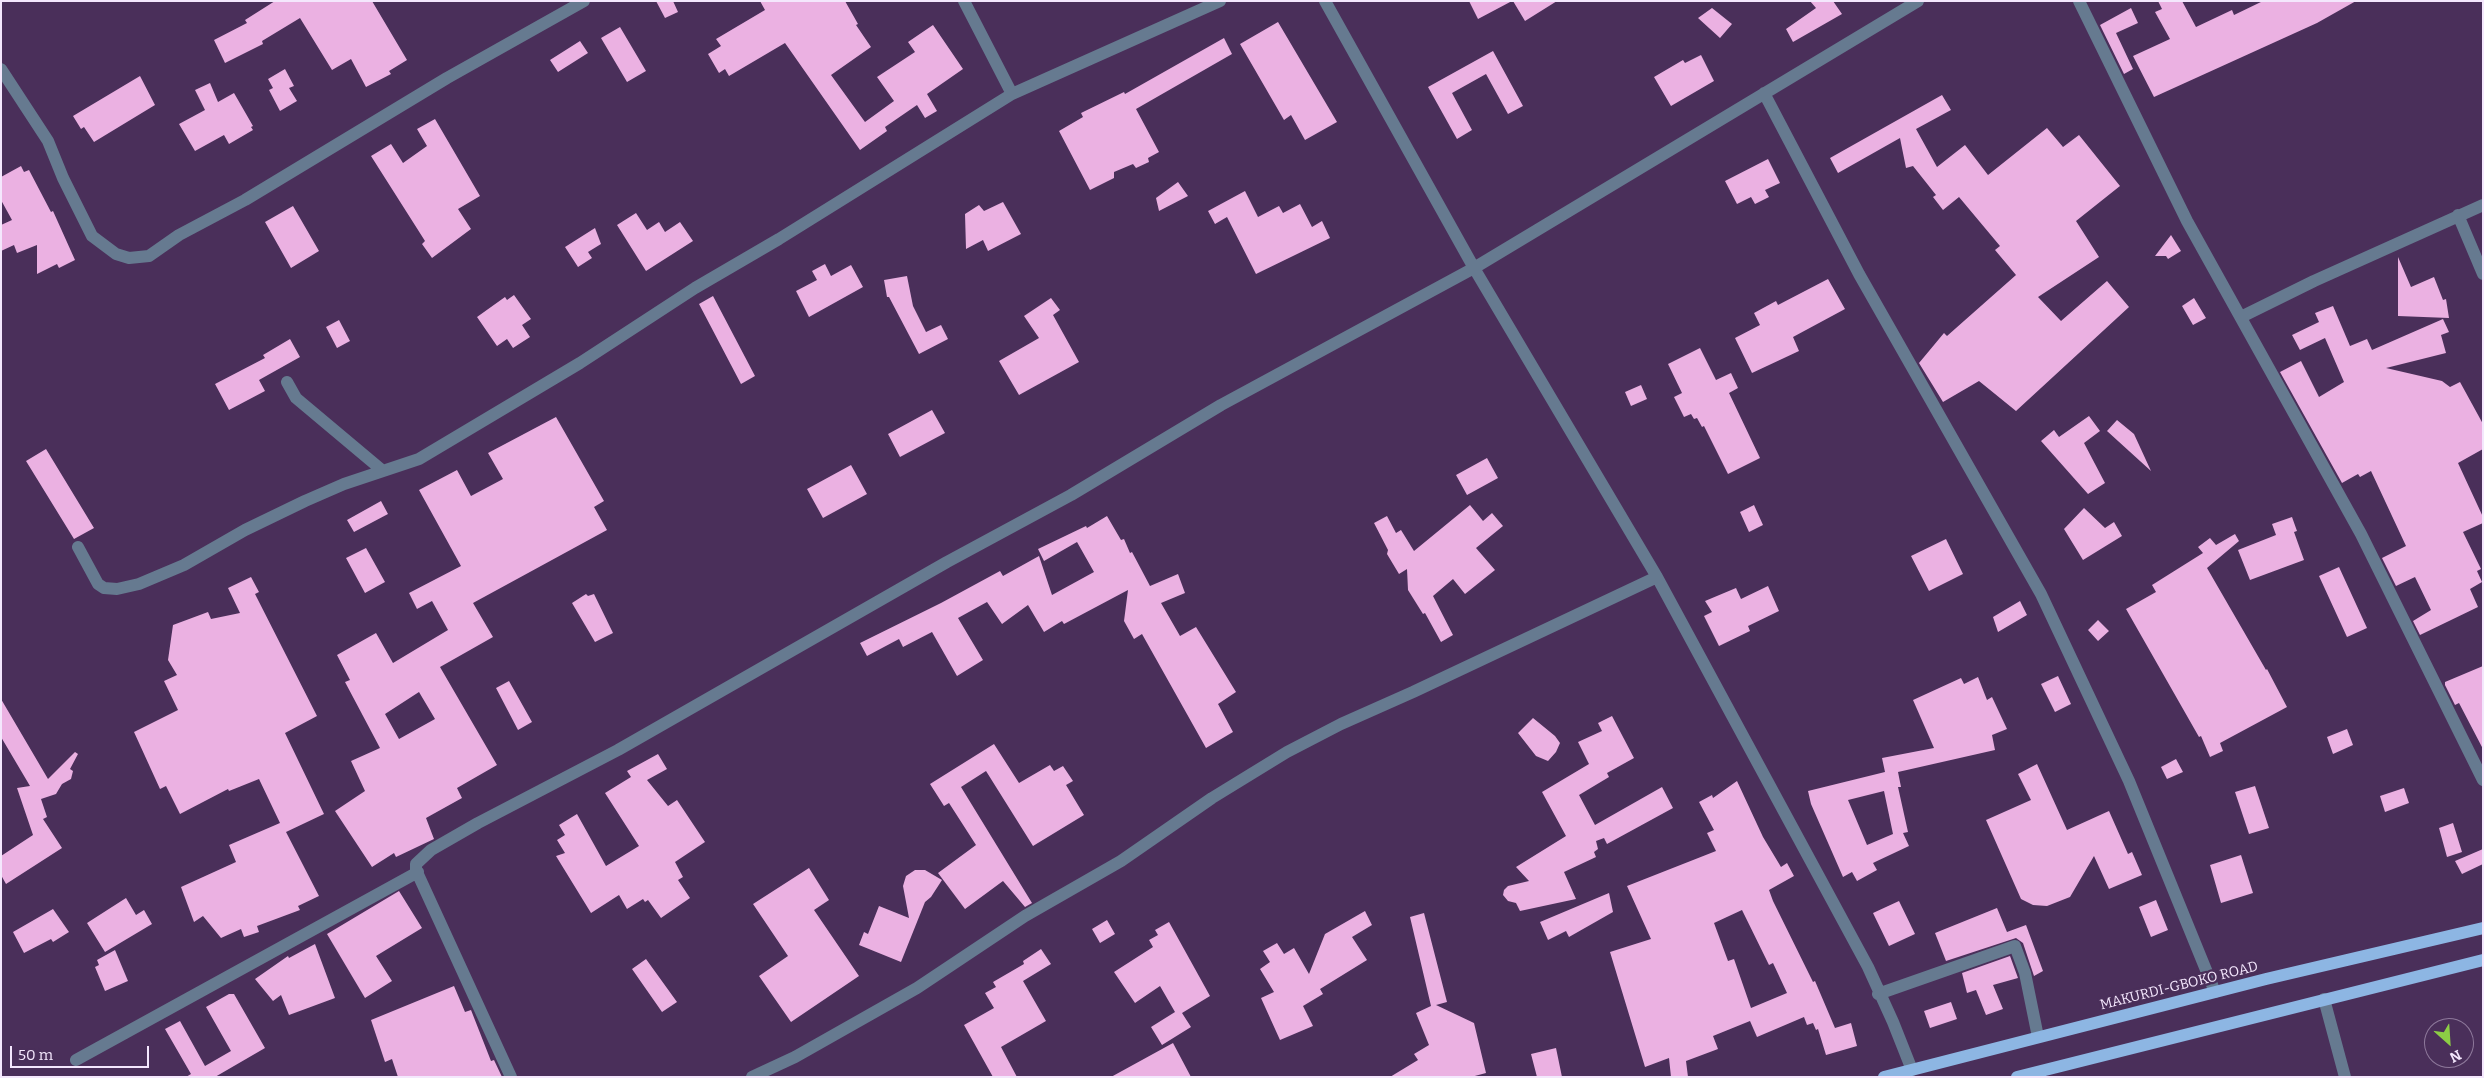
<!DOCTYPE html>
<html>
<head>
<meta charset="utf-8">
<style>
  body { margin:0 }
  #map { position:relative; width:2484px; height:1078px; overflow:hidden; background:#4a2f5a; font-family:Bitter,serif }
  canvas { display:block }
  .frame { position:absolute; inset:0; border:2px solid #f4e7fd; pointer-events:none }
  .north { position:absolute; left:2424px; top:1018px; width:50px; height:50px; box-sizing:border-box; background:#4a2f5a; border:1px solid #8e799b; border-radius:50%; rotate:154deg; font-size:14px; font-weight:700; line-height:20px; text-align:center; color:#f4e7fd }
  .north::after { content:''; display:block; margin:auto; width:18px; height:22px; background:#8cce45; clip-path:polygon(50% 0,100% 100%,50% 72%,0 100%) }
  .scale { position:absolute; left:10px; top:1046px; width:139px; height:22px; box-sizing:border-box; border:2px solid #f4e7fd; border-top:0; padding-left:6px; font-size:15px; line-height:18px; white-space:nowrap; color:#f4e7fd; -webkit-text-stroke:4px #4a2f5a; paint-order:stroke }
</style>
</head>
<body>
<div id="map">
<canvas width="2484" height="1078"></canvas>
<div class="frame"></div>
<div class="north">N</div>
<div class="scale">50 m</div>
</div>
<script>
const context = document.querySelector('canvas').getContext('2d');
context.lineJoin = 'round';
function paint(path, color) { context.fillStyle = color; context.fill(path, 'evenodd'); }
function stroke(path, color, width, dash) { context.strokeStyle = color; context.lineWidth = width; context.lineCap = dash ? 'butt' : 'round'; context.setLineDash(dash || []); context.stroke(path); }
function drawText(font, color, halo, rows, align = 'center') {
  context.font = font + ' Bitter,serif'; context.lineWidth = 5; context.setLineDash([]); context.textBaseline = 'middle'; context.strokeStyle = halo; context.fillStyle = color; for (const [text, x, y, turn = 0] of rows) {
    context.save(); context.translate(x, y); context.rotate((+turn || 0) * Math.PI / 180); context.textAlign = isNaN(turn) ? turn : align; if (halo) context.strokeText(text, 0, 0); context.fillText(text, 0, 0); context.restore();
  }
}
paint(new Path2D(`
  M275,1H372L407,60L389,71L391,74L366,87L351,59L332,70L300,18L262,41L263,44L225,63L214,40L247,23L245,20Z
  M656,1H673L678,12L665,18Z
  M760,1H845L858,24L856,25L871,47L831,75L865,122L894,101L877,77L915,52L908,42L933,25L963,69L927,94L937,111L925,118L917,105L885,127L887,131L860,150L785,43L729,76L725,69L719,73L708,54L721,46L716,39L765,10Z
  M1469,1H1512L1478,19Z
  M1513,1H1557L1525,21Z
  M1810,1H1833L1842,14L1793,42L1786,29L1816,8Z
  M2158,1H2182L2196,27L2232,10L2234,15L2263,1H2356L2317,23L2154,97L2133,56L2170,39L2155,12L2162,9Z
  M1712,8L1732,24L1720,38L1698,18Z
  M2131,8L2138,23L2116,33L2133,69L2124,74L2100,25Z
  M1278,22L1337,122L1305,140L1291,115L1284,120L1240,44Z
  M620,27L646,71L627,82L601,38Z
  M1224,38L1232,54L1136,109L1159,152L1148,158L1149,162L1136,168L1133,164L1114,172V178L1090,190L1059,131L1083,117L1081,113L1124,92L1125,94Z
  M580,41L588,53L558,72L550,60Z
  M1493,51L1523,106L1508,114L1486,74L1452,93L1472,130L1457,139L1428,87Z
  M1701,55L1714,81L1671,106L1654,77L1683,60L1685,63Z
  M285,69L294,86L289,88L297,101L280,111L269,90L273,88L268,79Z
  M140,76L155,105L94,142L84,127L81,129L73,116Z
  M210,83L218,102L234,93L253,126L251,127L253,130L229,144L224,135L195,151L179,124L205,110L195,90Z
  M1942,95L1951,110L1916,129L1937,167L1965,145L1988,175L2047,128L2063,147L2079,135L2120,186L2076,221L2099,257L2038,297L2061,321L2107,281L2129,307L2016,411L1979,381L1943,402L1919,363L1944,333L1947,336L2016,275L1995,250L2000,246L1959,197L1943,210L1933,197L1936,195L1913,166L1906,168L1900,138L1838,173L1830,158Z
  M435,119L480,196L458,209L471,229L432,258L422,244L425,241L371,156L391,144L403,163L427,146L417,129Z
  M1768,159L1780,183L1765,190L1769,197L1755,204L1751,197L1737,204L1725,181Z
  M21,166L24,172L29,170L51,212L53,211L75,260L59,268L57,264L37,274V245L17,253L14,245L1,251V225L12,220L1,200V177Z
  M1178,182L1188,196L1159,211L1156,198Z
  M1245,191L1258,217L1279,206L1283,213L1300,204L1312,227L1322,221L1330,238L1256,274L1227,217L1215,224L1208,211Z
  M1003,202L1021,234L988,251L983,240L966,249L965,214L979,205L984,211Z
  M293,206L319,251L291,268L265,222Z
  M636,213L647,230L659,222L665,232L680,222L693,241L646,271L617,225Z
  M595,228L601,244L588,252L592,258L578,267L565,247Z
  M2171,235L2181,251L2168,259L2166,256H2155Z
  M2398,257L2411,287L2434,277L2443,300L2446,299L2449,318L2398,316Z
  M825,264L831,276L851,265L863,287L809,317L796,291L817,280L812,271Z
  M907,276L913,306L926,332L941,325L948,339L919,354L889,297H887L884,280Z
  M1828,279L1845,309L1793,337L1799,351L1752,373L1735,338L1760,325L1754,313L1776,301L1778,305Z
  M514,295L531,319L522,325L530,337L513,348L507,339L497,346L477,317L505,297L507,300Z
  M713,296L755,376L741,384L699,304Z
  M1051,298L1060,310L1053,315L1079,362L1019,395L999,361L1039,338L1024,316Z
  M2194,298L2206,318L2193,325L2182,306Z
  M2333,306L2350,346L2367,339L2372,350L2443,319L2449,332L2441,335L2446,353L2386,368L2442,381L2450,387L2460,382L2483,424V449L2458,463L2483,517V523L2463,532L2481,569L2477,571L2482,582L2470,589L2478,607L2420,635L2413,621L2431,610L2415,577L2396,586L2382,558L2406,546L2371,471L2360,477L2358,474L2342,483L2280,372L2301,361L2319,397L2344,382L2325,338L2300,350L2292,335L2319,322L2315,313Z
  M339,320L350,341L337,348L326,327Z
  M290,339L300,357L259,380L265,391L229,410L215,384L265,358L263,355Z
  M1700,348L1716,380L1731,373L1738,388L1729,393L1760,458L1728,474L1704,426L1702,427L1697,418L1694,419L1691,414L1684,417L1674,397L1682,393L1668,364Z
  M1641,385L1647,399L1631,406L1625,392Z
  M932,410L945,433L900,457L888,434Z
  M2089,416L2100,431L2084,443L2105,483L2088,494L2041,441L2054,430L2059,437Z
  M556,417L604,501L594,507L607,530L473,603L493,637L440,667L497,765L457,788L462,798L426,818L434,839L396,857L394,853L372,867L335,811L365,791L351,761L380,748L345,682L350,680L337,655L376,633L393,663L448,630L432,601L417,609L409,593L461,566L419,490L457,470L471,496L503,479L488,453ZM419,692L435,719L399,739L385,714Z
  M2117,420L2134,434L2151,471L2107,431Z
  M46,449L94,528L74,539L26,461Z
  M1487,458L1498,478L1467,495L1456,475Z
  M851,465L867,494L823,518L807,489Z
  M381,501L388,514L354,532L347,520Z
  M1470,505L1483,521L1492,513L1503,526L1476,548L1495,570L1465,594L1453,579L1433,596L1453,635L1441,642L1425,613L1423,614L1408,590L1407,569L1399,574L1387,554L1388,550L1374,523L1387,516L1396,533L1401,530L1414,551Z
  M1754,505L1763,525L1749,532L1740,512Z
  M2084,508L2105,528L2114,522L2122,536L2083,560L2064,529Z
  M1107,516L1121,540L1124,539L1130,553L1132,552L1150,586L1178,574L1185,593L1161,603L1180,636L1196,627L1236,692L1218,704L1233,732L1206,748L1142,634L1134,639L1124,621L1128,590L1064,624L1062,621L1044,632L1028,605L1002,624L987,602L958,618L983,660L957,676L932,632L903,647L899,639L867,656L860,643L941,603L1000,571L1003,576L1039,556L1052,595L1094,572L1077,542L1044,561L1038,549L1086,526L1087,528Z
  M2292,517L2297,531L2294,532L2304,560L2250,580L2238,550L2276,535L2272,524Z
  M2235,534L2239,541L2207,568L2266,670L2267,669L2287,707L2220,743L2223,751L2210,757L2201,736L2199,737L2126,609L2156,592L2152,585L2203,553L2198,547L2210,538L2216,545Z
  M1946,539L1963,574L1929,591L1911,556Z
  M366,548L385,582L365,593L346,558Z
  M2339,567L2367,628L2347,637L2319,576Z
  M251,577L259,592L255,594L317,716L285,733L324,814L286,832L319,896L298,906L300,910L257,926L259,932L244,937L241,929L221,938L203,916L194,922L181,887L236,862L229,845L280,823L259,779L229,791L228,789L180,814L166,786L160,789L134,732L178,710L164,681L177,675L168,660L173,625L208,612L211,619L240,613L228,588Z
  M1768,586L1779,611L1748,626L1750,631L1719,646L1704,616L1712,612L1705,601L1736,588L1741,599Z
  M586,594L588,596L594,594L613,633L595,642L572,603Z
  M2020,601L2027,615L1998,632L1993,617Z
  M2098,620L2109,631L2098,641L2088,630Z
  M2483,666V749L2459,703L2455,705L2445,685V682Z
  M2058,676L2071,704L2055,712L2041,684Z
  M1978,677L1987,700L1992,697L2007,729L1992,735L1995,750L1898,772L1901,787H1898L1908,832L1903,833L1909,846L1875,862L1873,863L1877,870L1857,881L1852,872L1843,877L1811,804L1808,791L1885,772L1882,758L1934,748L1913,700L1961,678L1964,684ZM1884,791L1893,834L1867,845L1848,800Z
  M509,681L532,722L518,730L496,688Z
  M1,699L48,779L75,752L78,754L70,769L73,771L71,779L62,784L56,794L41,799L47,817L43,819L62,848L6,884L1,875V856L33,835L17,788L30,786L1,737Z
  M1612,716L1634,758L1607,773L1609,777L1579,795L1595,825L1662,787L1673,808L1607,844L1604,838L1596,841L1598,849L1594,852L1596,857L1564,872L1576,899L1520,911L1516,903L1508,901L1503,895L1504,890L1508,886L1529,881L1516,867L1566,836L1542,792L1589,764L1578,742L1602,731L1598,723Z
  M1533,718L1555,736L1560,743L1556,752L1548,761L1536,756L1518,733Z
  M2347,729L2353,745L2333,754L2327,737Z
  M994,744L1019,783L1050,765L1054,771L1063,766L1073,781L1066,785L1084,815L1033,846L986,771L961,787L1032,903L1025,907L1003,881L965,909L938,873L976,845L949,803L944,806L930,784Z
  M658,754L667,769L647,780L668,806L677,800L705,842L675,862L683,877L678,880L690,898L661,918L648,900L645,902L643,899L627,909L619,895L591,913L556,856L565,853L557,840L565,835L559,825L577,814L606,866L639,846L605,793L631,777L627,771Z
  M2176,759L2183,772L2167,779L2161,767Z
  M2037,764L2067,830L2109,811L2128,854L2132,852L2142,875L2109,889L2094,856L2070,897L2047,906L2033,905L2021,899L1986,820L2031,800L2018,774Z
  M1737,781L1763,837L1781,867L1787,863L1794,876L1769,890L1773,901L1813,982L1815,981L1835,1028L1851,1023L1857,1046L1826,1055L1818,1029L1816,1030L1813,1023L1807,1025L1804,1017L1757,1037L1750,1021L1713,1036L1718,1049L1686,1061L1688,1077H1671L1669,1058L1645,1067L1610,952L1651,939L1627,886L1716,851L1707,833L1714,830L1699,802L1712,795L1713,798ZM1742,910L1769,965L1773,963L1787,993L1751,1008L1734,959L1728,961L1714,923Z
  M2255,786L2269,828L2249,834L2235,792Z
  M2404,788L2409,803L2385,812L2380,796Z
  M2453,823L2462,852L2447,857L2439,828Z
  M2483,849V864L2462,874L2455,861Z
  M2241,855L2253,893L2221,903L2210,865Z
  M809,868L829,900L814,910L859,976L791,1022L759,976L788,956L753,904Z
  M915,870H925L942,880L931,897L925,902L901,962L859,945L864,932L868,934L879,906L909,918L903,886L906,876Z
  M399,891L422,928L376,956L392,981L365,998L327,934Z
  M1609,893L1613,912L1569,937L1566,931L1548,940L1540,922Z
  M126,898L136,915L144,910L152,924L105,952L87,923Z
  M2156,900L2168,930L2151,937L2139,907Z
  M1899,901L1915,934L1889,946L1873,913Z
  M1997,908L2007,932L2026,925L2043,971L2034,976L2023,943L2016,938L1946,961L1935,933Z
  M53,909L69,932L53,942L51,939L24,953L13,932Z
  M1365,911L1372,925L1352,937L1367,960L1320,989L1323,994L1303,1006L1313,1026L1280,1040L1261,998L1274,992L1260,969L1270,962L1263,951L1277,943L1284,954L1294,948L1309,974L1325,934Z
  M1424,913L1447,1002L1436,1005L1474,1023L1486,1073L1471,1077H1390L1418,1060L1414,1054L1429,1045L1416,1013L1431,1006L1410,917Z
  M1107,920L1115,934L1100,943L1092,929Z
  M1169,922L1210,996L1182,1013L1191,1027L1162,1045L1151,1027L1175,1012L1160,986L1135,1003L1114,972L1153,947L1149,940L1158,935L1155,930Z
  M315,944L335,998L289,1015L281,995L273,1001L255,979L288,956L289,958Z
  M1041,949L1051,964L1023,981L1046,1021L1001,1047L1017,1077H993L964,1025L994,1008L985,993L996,987L993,982L1024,964L1023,961Z
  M115,950L128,981L105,991L95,967L99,965L97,960Z
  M2010,956L2018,978L1993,985L2003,1009L1986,1015L1976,990L1967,993L1962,973Z
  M646,959L677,1002L662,1012L632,969Z
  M454,986L465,1012L471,1010L491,1061L494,1060L502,1077H398L392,1059L385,1062L371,1020Z
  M229,994H234L265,1048L215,1077H186L191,1074L165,1029L180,1021L205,1066L231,1051L206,1007Z
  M1951,1002L1957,1019L1930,1028L1924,1011Z
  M1173,1043L1191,1077H1111Z
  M1556,1048L1562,1077H1537L1531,1054Z`), '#ebb1e2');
stroke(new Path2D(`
  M964,1L1012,94L1220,1
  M1325,1L1474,268L1918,1
  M2079,1L2187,221L2361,534L2483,780
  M1,69L48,141L63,178L92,236L116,254L129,258L149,256L179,235L245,200L447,78L584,1
  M1764,93L1859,274L2041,594L2129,781L2215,992
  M2458,215L2483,274
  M2241,317L2314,281L2483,205
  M287,382L296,398L383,471
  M78,547L98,584L104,588L117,589L139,584L184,565L245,530L305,501L344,484L419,459L580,363L695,288L779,239L1012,94
  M1878,994L2015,946L2025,973L2038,1037
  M2324,999L2345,1077
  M76,1060L418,872
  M511,1077L416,870V864L431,850L478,823L618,750L947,562L1071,495L1221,405L1474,268L1657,577L1868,967L1893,1022L1912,1070
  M752,1077L795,1057L917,988L1025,916L1121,861L1212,798L1287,752L1341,724L1413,692L1657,577`), '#667a90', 12);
stroke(new Path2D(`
  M1884,1077L2266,979L2483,928
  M2017,1077L2483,960`), '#8db6e3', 12);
drawText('14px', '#f4e7fd', '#4a2f5a', [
  ["MAKURDI-GBOKO ROAD",2179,986,-14]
]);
</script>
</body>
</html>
